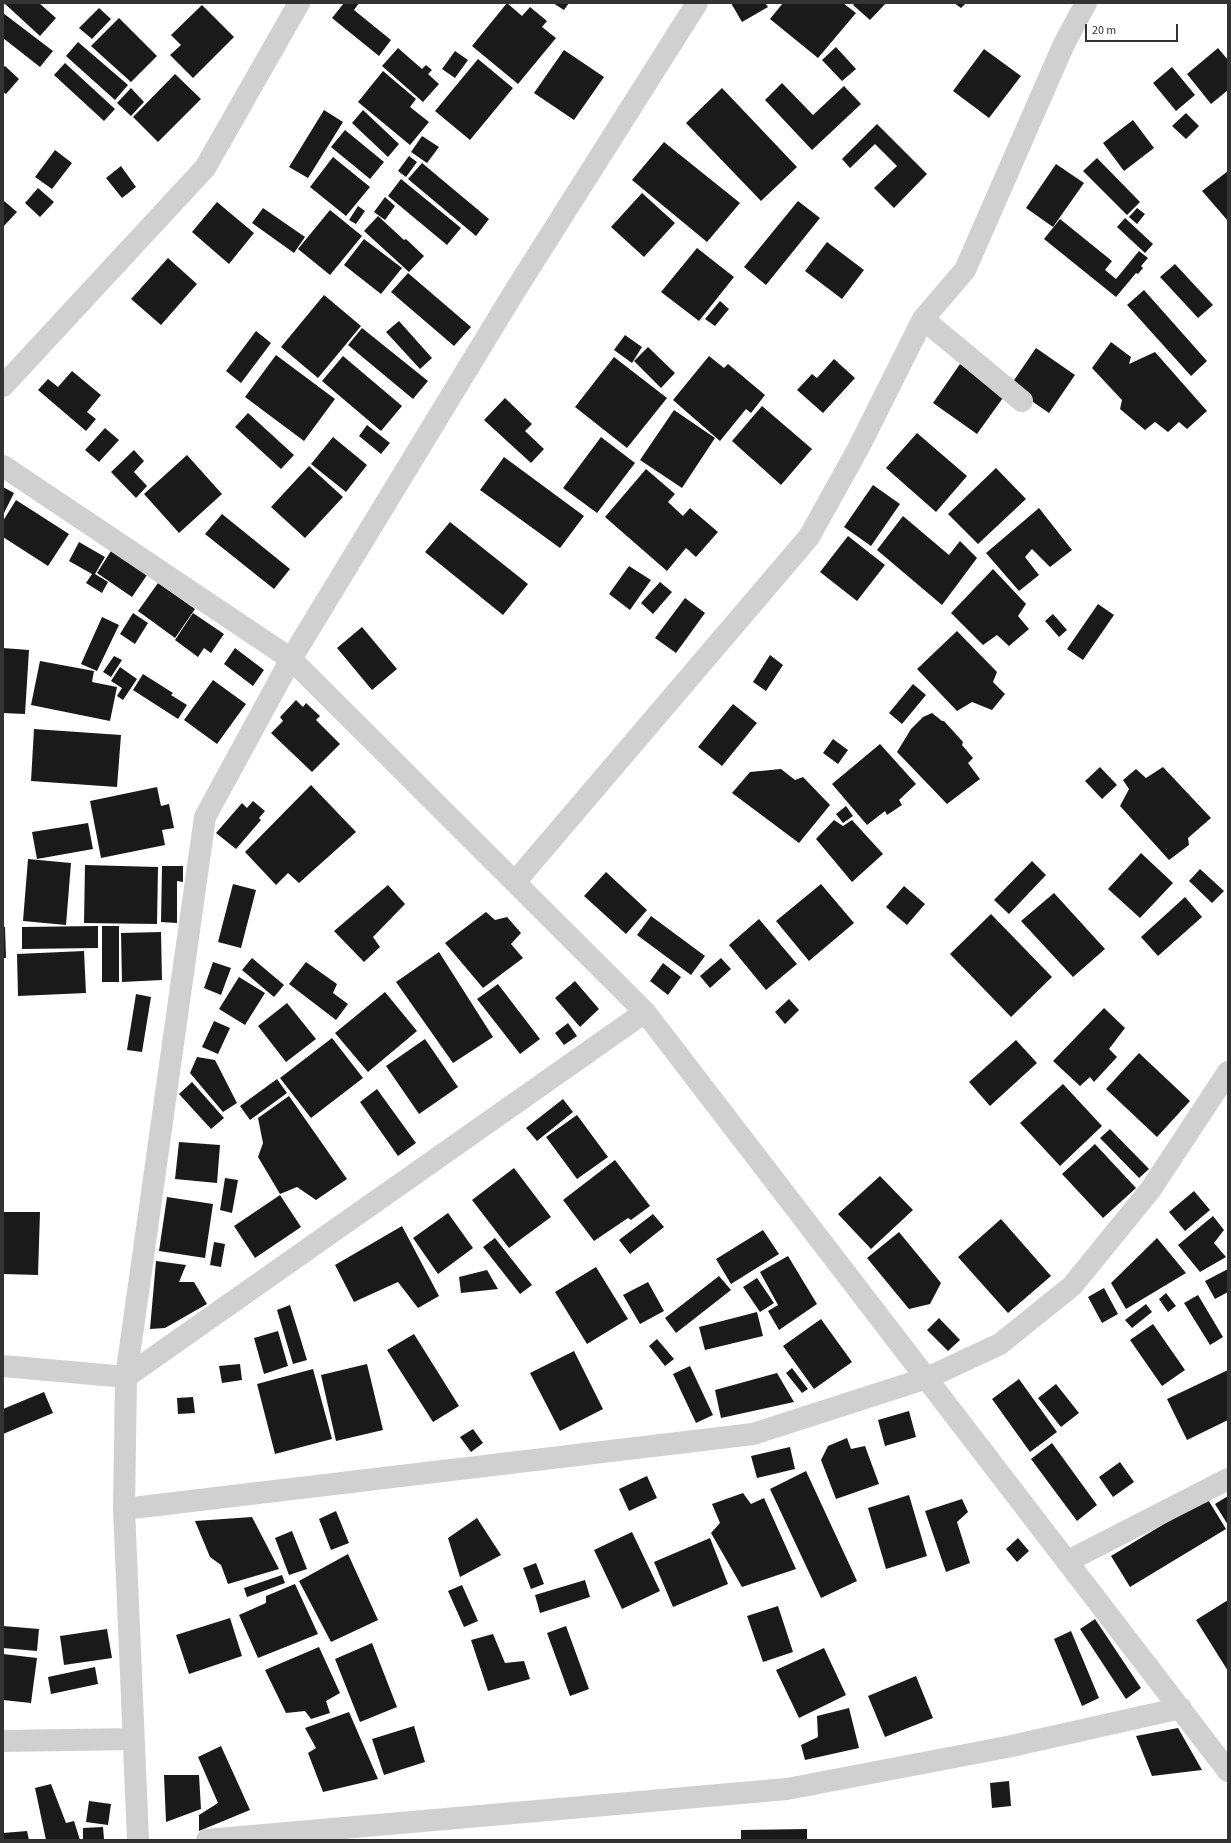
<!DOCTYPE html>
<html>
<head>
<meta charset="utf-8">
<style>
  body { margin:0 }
  #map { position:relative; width:1231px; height:1843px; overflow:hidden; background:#fff; font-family:"Source Sans 3",sans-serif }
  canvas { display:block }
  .frame { position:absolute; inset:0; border:4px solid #333; pointer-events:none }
  .scale { position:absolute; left:1085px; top:24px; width:93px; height:18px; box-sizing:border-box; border:2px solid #333; border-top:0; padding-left:5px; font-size:12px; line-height:14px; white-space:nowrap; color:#333; -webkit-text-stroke:3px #fff; paint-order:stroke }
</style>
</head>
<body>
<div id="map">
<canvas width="1231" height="1843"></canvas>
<div class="frame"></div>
<div class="scale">20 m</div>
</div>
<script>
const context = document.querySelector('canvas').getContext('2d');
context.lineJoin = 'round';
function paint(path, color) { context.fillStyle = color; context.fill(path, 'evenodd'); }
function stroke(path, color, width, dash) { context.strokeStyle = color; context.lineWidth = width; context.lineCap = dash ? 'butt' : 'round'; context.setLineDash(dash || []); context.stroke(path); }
paint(new Path2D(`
  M4,3H39L56,18L40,36Z
  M344,3H359L354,10L391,40L379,56L332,18Z
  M507,3L522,16L530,7L547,21L542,27L556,38L518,84L472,46Z
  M553,3H569L564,10Z
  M731,3H765L768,7L742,22Z
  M783,3H843L856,13L818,58L770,19Z
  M855,3H886L870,20L853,5Z
  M954,3H966L961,8Z
  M202,5L234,37L193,78L170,55L181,45L171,35Z
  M99,8L111,19L92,39L79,28Z
  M3,13L53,51L40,67L3,38Z
  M119,18L157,56L131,82L91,46Z
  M78,42L128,85L115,100L66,56Z
  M836,47L856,69L842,81L822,60Z
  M398,48L422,69L426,65L432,70L428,74L439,84L423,102L382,66Z
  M1218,48L1228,60V90L1211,104L1187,74Z
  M984,49L1021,76L989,118L953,91Z
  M564,50L604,77L574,120L534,93Z
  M455,51L468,60L455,78L442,69Z
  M478,59L513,88L470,140L435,111Z
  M65,63L115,109L104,121L54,75Z
  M5,66L19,79L6,94L3,92V68Z
  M1172,67L1195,95L1176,111L1153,83Z
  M383,71L416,99L410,107L429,122L410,145L358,102Z
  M175,74L201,99L158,142L133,117Z
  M782,83L813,115L844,86L861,104L812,150L765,100Z
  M131,88L144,102L131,116L117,103Z
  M722,88L797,167L761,201L686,123Z
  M324,110L343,122L308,178L289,167Z
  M363,110L399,144L388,157L352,123Z
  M1186,113L1199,126L1186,139L1172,126Z
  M1133,120L1154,148L1124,171L1103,143Z
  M877,124L927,174L894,208L874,188L897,166L875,144L850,168L842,159Z
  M345,130L384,162L370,179L331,147Z
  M422,136L439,147L427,163L411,152Z
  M664,142L740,203L707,242L632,180Z
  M55,150L72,163L52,189L35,177Z
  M409,156L417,162L406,177L398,171Z
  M333,157L370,187L346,216L310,187Z
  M1097,158L1140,202L1127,215L1083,171Z
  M422,163L489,219L476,236L408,179Z
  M1056,164L1084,183L1053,227L1026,208Z
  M121,166L136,187L122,198L106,178Z
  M1228,171V221L1202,191Z
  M401,179L461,228L447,245L388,196Z
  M38,188L54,202L40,217L25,203Z
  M642,193L675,223L644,257L611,227Z
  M385,197L395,206L385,220L374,212Z
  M3,200L17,212L3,227Z
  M798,201L820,218L766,285L744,267Z
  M217,202L254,233L229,264L192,232Z
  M358,206L365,211L356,224L349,220Z
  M263,208L305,237L294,253L252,223Z
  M1137,208L1145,214L1137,224L1129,217Z
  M330,210L362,236L330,275L298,249Z
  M378,216L404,240L406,239L424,256L409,272L364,231Z
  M1125,218L1153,244L1145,253L1117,227Z
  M1060,219L1112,261L1105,270L1116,279L1139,251L1148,258L1141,266L1143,268L1138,274L1136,273L1116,297L1044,239Z
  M364,239L402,268L381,294L344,265Z
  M827,242L864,270L842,299L805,271Z
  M697,248L734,277L699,321L661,292Z
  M168,258L197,284L161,325L131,299Z
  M1175,264L1213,305L1198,318L1160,277Z
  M408,273L471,327L454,346L391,292Z
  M1144,290L1207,361L1191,376L1127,305Z
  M324,295L361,326L318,378L281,347Z
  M720,301L729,309L715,326L705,319Z
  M399,321L432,358L420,369L386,332Z
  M362,328L428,381L413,399L348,345Z
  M256,331L271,343L241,383L226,371Z
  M625,335L642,347L632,363L614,350Z
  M1111,342L1131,357L1129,364L1155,352L1207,411L1187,429L1179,422L1168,432L1155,422L1145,430L1120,409L1122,400L1092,368Z
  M648,347L675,373L661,388L634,361Z
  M1036,348L1075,375L1049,413L1010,386Z
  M276,355L335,399L304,441L245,397Z
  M343,356L402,406L381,431L322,381Z
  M709,356L724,368L728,364L765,395L751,413L746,409L720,441L673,400Z
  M614,357L667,398L627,448L575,407Z
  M834,359L855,378L823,413L797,390L812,374L817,378Z
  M960,364L1005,395L977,434L933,403Z
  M72,371L101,395L87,412L96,419L86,431L38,390L48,379L58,387Z
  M505,398L532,424L525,431L544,449L531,463L484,420Z
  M762,406L812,449L781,485L732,441Z
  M674,410L715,438L682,488L640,460Z
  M248,413L294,455L281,469L235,427Z
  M367,425L390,443L381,454L359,436Z
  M105,428L119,440L99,462L85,450Z
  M917,433L967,476L936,512L886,468Z
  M333,437L367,465L346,492L311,464Z
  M601,437L635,463L597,513L563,488Z
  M134,450L144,461L134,472L147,486L136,498L111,472Z
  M187,455L222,494L179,533L144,494Z
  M504,457L584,516L560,548L480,490Z
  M309,466L343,497L305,538L271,507Z
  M996,468L1026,499L978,544L948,514Z
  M646,469L675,494L668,502L683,516L690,508L718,532L696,557L686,548L667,571L605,517Z
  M873,485L900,504L871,546L844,527Z
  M3,487L14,493L3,515Z
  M16,500L69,534L48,566L3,537V521Z
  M1039,508L1072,550L1050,567L1032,549L1025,557L1039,575L1019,591L986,553Z
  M222,514L290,569L274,589L205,534Z
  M903,516L949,555L960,541L977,558L942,605L877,550Z
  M450,522L528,584L503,615L425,552Z
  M848,536L885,565L857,601L820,572Z
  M79,542L105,557L95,574L108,582L102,593L86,583L92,574L69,561Z
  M111,551L147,575L132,597L97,573Z
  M629,566L651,580L630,610L609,594Z
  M993,569L1026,604L1018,616L1029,629L1009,646L997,635L983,645L951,613Z
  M660,582L672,592L653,614L641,603Z
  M158,583L195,609L175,638L138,611Z
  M685,598L705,613L676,653L655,638Z
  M1098,604L1114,615L1083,660L1067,649Z
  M133,613L148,623L135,644L120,634Z
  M193,613L224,634L211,653L204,648L198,657L175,640Z
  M1053,614L1067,630L1059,637L1045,621Z
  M102,617L119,625L97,671L81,664Z
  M362,627L397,669L372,690L337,648Z
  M957,631L997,672L993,682L1005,694L992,710L972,702L957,711L917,669Z
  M3,648L29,650L25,714L3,713Z
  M235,648L264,670L253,686L224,664Z
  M770,655L783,665L766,691L753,682Z
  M114,656L122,660L111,677L103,672Z
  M40,661L94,671L92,682L117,687L110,721L31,705Z
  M120,667L137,679L123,700L117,696L122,688L111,681Z
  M143,674L173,693L171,695L187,705L178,719L133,690Z
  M213,680L246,704L217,744L184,720Z
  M913,684L926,695L902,724L889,713Z
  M296,700L303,707L306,703L320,716L316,720L340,744L312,772L271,733L283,721L280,717Z
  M733,704L757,723L722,766L698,747Z
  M932,713L942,721H944L963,742L962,745L973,758L968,763L980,779L947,804L897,752L911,729L923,717Z
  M34,729L121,735L117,787L31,781Z
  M833,739L848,750L838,764L823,753Z
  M880,744L916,784L899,800L902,805L887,815L885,811L867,825L832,784Z
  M1100,767L1117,785L1102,799L1085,781Z
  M1163,767L1211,818L1188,838L1189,845L1169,860L1120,806L1129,789L1123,780L1136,769L1146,778Z
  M781,769L795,780L803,777L830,805L799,843L732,793L750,772Z
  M311,785L356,832L299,883L288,873L276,885L245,852Z
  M157,787L161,806L169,804L174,828L162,830L165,845L101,858L90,801Z
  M253,801L265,811L259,818L261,820L236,849L216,833L242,803L247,808Z
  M846,806L853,816L843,823L836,814Z
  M834,820L843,826L852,820L883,854L852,882L816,839Z
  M88,823L93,849L37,859L32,832Z
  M1141,853L1173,883L1140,918L1108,889Z
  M28,859L71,863L66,925L23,921Z
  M1032,861L1046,875L1009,914L994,900Z
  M85,865L158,867L157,924L84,923Z
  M162,866H183V882L177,881V923L161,922Z
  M1200,869L1224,891L1212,903L1189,881Z
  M606,872L647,910L626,934L584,896Z
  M233,884L256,890L241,948L218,942Z
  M821,884L854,923L809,961L776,921Z
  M388,885L405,904L373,937L380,947L364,962L334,931Z
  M904,886L925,904L907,925L886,907Z
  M1054,893L1105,949L1073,977L1021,921Z
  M1185,897L1202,917L1158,956L1141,937Z
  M486,912L495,920L507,917L521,933L511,944L523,958L483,988L445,943Z
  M991,914L1052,977L1011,1017L950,954Z
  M651,916L705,956L691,975L637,935Z
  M759,919L797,964L766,990L729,945Z
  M98,926V948L22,949V927Z
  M102,926H119V982H102Z
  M3,927H5L6,958H3Z
  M161,932L162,980L122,982L121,933Z
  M84,951L86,993L18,996L17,954Z
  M439,952L493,1037L453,1063L396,982Z
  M252,958L284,985L274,997L242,970Z
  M721,958L731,969L710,988L700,976Z
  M213,962L231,968L221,995L204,988Z
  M306,962L337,984L333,993L348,1004L336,1020L289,984Z
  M663,963L681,977L668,995L650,981Z
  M239,977L265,993L245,1025L219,1009Z
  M575,981L599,1009L580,1027L555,998Z
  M498,984L540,1039L520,1054L477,999Z
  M385,992L417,1031L368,1072L335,1033Z
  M136,994L151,997L142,1052L127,1050Z
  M789,999L799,1010L785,1024L775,1012Z
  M287,1003L316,1039L286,1062L258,1026Z
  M1104,1008L1125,1028L1109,1049L1117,1057L1094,1082L1090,1077L1080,1086L1053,1061Z
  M214,1021L230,1028L218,1054L202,1047Z
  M568,1023L577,1036L564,1045L555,1033Z
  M332,1038L363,1078L311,1118L280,1078Z
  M425,1039L458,1087L419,1114L386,1066Z
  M1016,1040L1037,1063L990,1106L969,1082Z
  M1139,1053L1190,1101L1157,1137L1106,1089Z
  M197,1057L215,1060L237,1103L223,1112L190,1073Z
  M277,1079L287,1093L250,1120L240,1106Z
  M192,1082L224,1118L211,1129L179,1094Z
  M1063,1084L1102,1126L1060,1166L1020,1123Z
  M377,1089L416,1143L398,1156L360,1102Z
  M289,1096L347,1179L316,1200L297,1187L280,1194L258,1157L263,1143L258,1118Z
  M563,1099L573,1112L537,1141L526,1128Z
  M577,1115L608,1157L577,1179L546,1137Z
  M1110,1129L1149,1169L1139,1178L1100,1138Z
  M179,1142L220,1145L217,1183L175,1179Z
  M1095,1144L1136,1188L1103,1218L1062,1174Z
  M615,1160L650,1206L631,1220L628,1218L594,1241L563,1200Z
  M514,1168L551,1217L509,1248L472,1200Z
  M880,1176L913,1210L871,1249L838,1214Z
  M225,1178L238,1180L232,1213L220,1210Z
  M1194,1191L1210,1210L1185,1231L1169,1212Z
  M280,1195L301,1227L255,1258L234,1226Z
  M167,1197L213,1204L205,1258L159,1251Z
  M3,1212H40L38,1275L3,1274Z
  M448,1213L473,1248L438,1274L413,1238Z
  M653,1214L664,1227L630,1254L619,1240Z
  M1213,1216L1224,1230L1214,1243L1226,1257L1200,1272L1178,1245Z
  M1001,1219L1051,1276L1008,1313L958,1257Z
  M402,1226L439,1296L418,1308L398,1282L354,1302L335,1265Z
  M763,1230L779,1254L731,1284L716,1259Z
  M899,1232L941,1283L930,1304L909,1309L867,1258Z
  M495,1238L532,1285L520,1294L483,1247Z
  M1157,1238L1186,1273L1126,1309L1111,1283Z
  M214,1242L225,1244L221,1267L210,1265Z
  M788,1256L817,1304L779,1330L768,1311L778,1305L760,1272Z
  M156,1261L186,1265L179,1282H194L207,1304L165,1328L150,1329Z
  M596,1267L628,1319L587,1344L555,1292Z
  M1228,1269V1292L1215,1299L1205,1281Z
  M487,1270L498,1289L461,1293L459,1277Z
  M719,1276L731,1290L676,1333L665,1318Z
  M757,1278L774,1303L760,1312L743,1287Z
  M648,1282L664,1311L640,1324L623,1295Z
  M1104,1288L1118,1314L1102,1323L1088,1297Z
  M1166,1293L1176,1306L1168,1312L1159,1299Z
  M1198,1295L1223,1337L1210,1345L1184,1303Z
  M1146,1304L1152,1312L1132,1328L1125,1320Z
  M290,1305L307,1360L293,1364L277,1310Z
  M757,1312L763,1336L705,1350L699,1327Z
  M939,1318L960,1340L948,1351L927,1330Z
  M821,1319L852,1362L814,1389L783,1346Z
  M1153,1324L1185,1370L1162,1386L1130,1340Z
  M278,1331L288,1366L264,1374L254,1338Z
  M414,1334L459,1406L433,1422L387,1350Z
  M657,1339L674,1359L665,1366L649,1346Z
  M574,1351L603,1409L560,1431L530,1373Z
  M240,1364L242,1380L222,1383L219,1366Z
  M367,1364L383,1430L336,1441L321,1375Z
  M690,1366L713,1415L696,1423L673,1374Z
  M792,1368L808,1389L802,1393L786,1373Z
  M313,1369L332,1439L275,1454L257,1384Z
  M1228,1370V1420L1187,1440L1167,1399Z
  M777,1373L794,1402L721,1418L715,1390Z
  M1019,1379L1057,1432L1030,1452L992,1399Z
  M1056,1384L1079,1413L1061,1427L1038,1398Z
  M44,1392L53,1413L3,1434V1409Z
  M193,1397L195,1413L178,1414L177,1398Z
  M909,1411L916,1437L885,1446L878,1420Z
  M473,1429L483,1443L471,1452L460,1437Z
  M847,1438L851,1449L865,1446L879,1484L836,1499L821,1460L828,1446Z
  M1052,1443L1097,1505L1077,1521L1031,1459Z
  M790,1447L795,1469L757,1478L751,1456Z
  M1120,1462L1134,1482L1113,1497L1099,1477Z
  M806,1471L857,1581L821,1598L770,1489Z
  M647,1476L657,1498L629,1511L619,1489Z
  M743,1493L751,1504L764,1498L796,1569L742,1587L711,1533L720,1523L712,1504Z
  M909,1495L927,1556L886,1569L868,1508Z
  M1228,1496V1525L1215,1504Z
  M1207,1498L1226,1529L1130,1587L1111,1556Z
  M962,1499L968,1512L957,1522L970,1563L946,1572L925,1511Z
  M336,1511L349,1543L331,1550L319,1519Z
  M252,1517L279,1569L228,1584L221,1565L210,1557L195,1521Z
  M477,1518L501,1555L460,1577L448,1538Z
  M292,1531L307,1569L289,1575L275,1538Z
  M632,1532L660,1591L622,1609L594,1550Z
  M710,1538L728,1584L673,1607L654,1562Z
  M1018,1538L1029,1551L1017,1562L1006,1549Z
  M348,1554L378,1620L331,1642L299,1581Z
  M536,1563L544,1584L531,1589L523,1568Z
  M282,1575L285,1583L247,1597L244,1588Z
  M585,1580L590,1597L540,1613L535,1595Z
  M295,1584L318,1634L258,1658L239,1615L266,1603V1596Z
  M462,1585L478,1621L464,1627L448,1591Z
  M1228,1600V1671L1196,1620Z
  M778,1606L793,1652L763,1662L747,1616Z
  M230,1618L242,1656L189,1674L176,1635Z
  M1095,1619L1141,1688L1126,1699L1080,1629Z
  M3,1626L39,1629L37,1651L3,1648Z
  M566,1626L589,1689L570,1696L547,1633Z
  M107,1629L112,1658L64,1665L60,1636Z
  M1071,1631L1099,1698L1082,1706L1054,1639Z
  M493,1634L505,1663L524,1661L530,1679L488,1691L471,1640Z
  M372,1643L397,1707L360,1722L335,1659Z
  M319,1647L340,1693L326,1701L330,1713L311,1719L305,1711L286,1713L265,1670Z
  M824,1648L846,1695L799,1718L776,1670Z
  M3,1654L37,1658L31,1703L3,1700Z
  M95,1667L98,1684L51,1694L48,1677Z
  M916,1676L933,1718L885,1737L868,1696Z
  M849,1708L859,1748L805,1760L801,1745L818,1737L817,1716Z
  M349,1712L378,1779L323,1792L308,1753L316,1748L305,1728Z
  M414,1726L425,1762L384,1775L372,1739Z
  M1178,1728L1202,1770L1152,1776L1136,1736Z
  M221,1746L250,1810L199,1831V1815L218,1803L198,1757Z
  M164,1775H199L201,1809L166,1822Z
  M1009,1781L1011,1806L992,1808L990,1783Z
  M51,1784L66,1823L74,1821L80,1840H46L35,1788Z
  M89,1801L111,1804L108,1825L86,1822Z
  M103,1827L104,1839H83V1828Z
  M807,1829V1840H741V1830Z
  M27,1831L29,1840H3V1833Z`), '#1a1a1a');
stroke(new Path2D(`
  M923,319L1022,401
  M3,386L205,168L299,3
  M3,466L291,659L645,1012L1228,1771
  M515,882L809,537L859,447L923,319L965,270L1064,44L1086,3
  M3,1366L126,1377L645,1012
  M124,1509L753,1434L927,1378L1000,1344L1072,1286L1151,1189L1228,1072
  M1068,1561L1228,1479
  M3,1741L133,1739
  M138,1840L124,1509L126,1377L205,817L291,659L513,294L697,3
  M207,1840L787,1789L1007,1747L1181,1708`), '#d0d0d0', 22);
</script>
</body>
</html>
